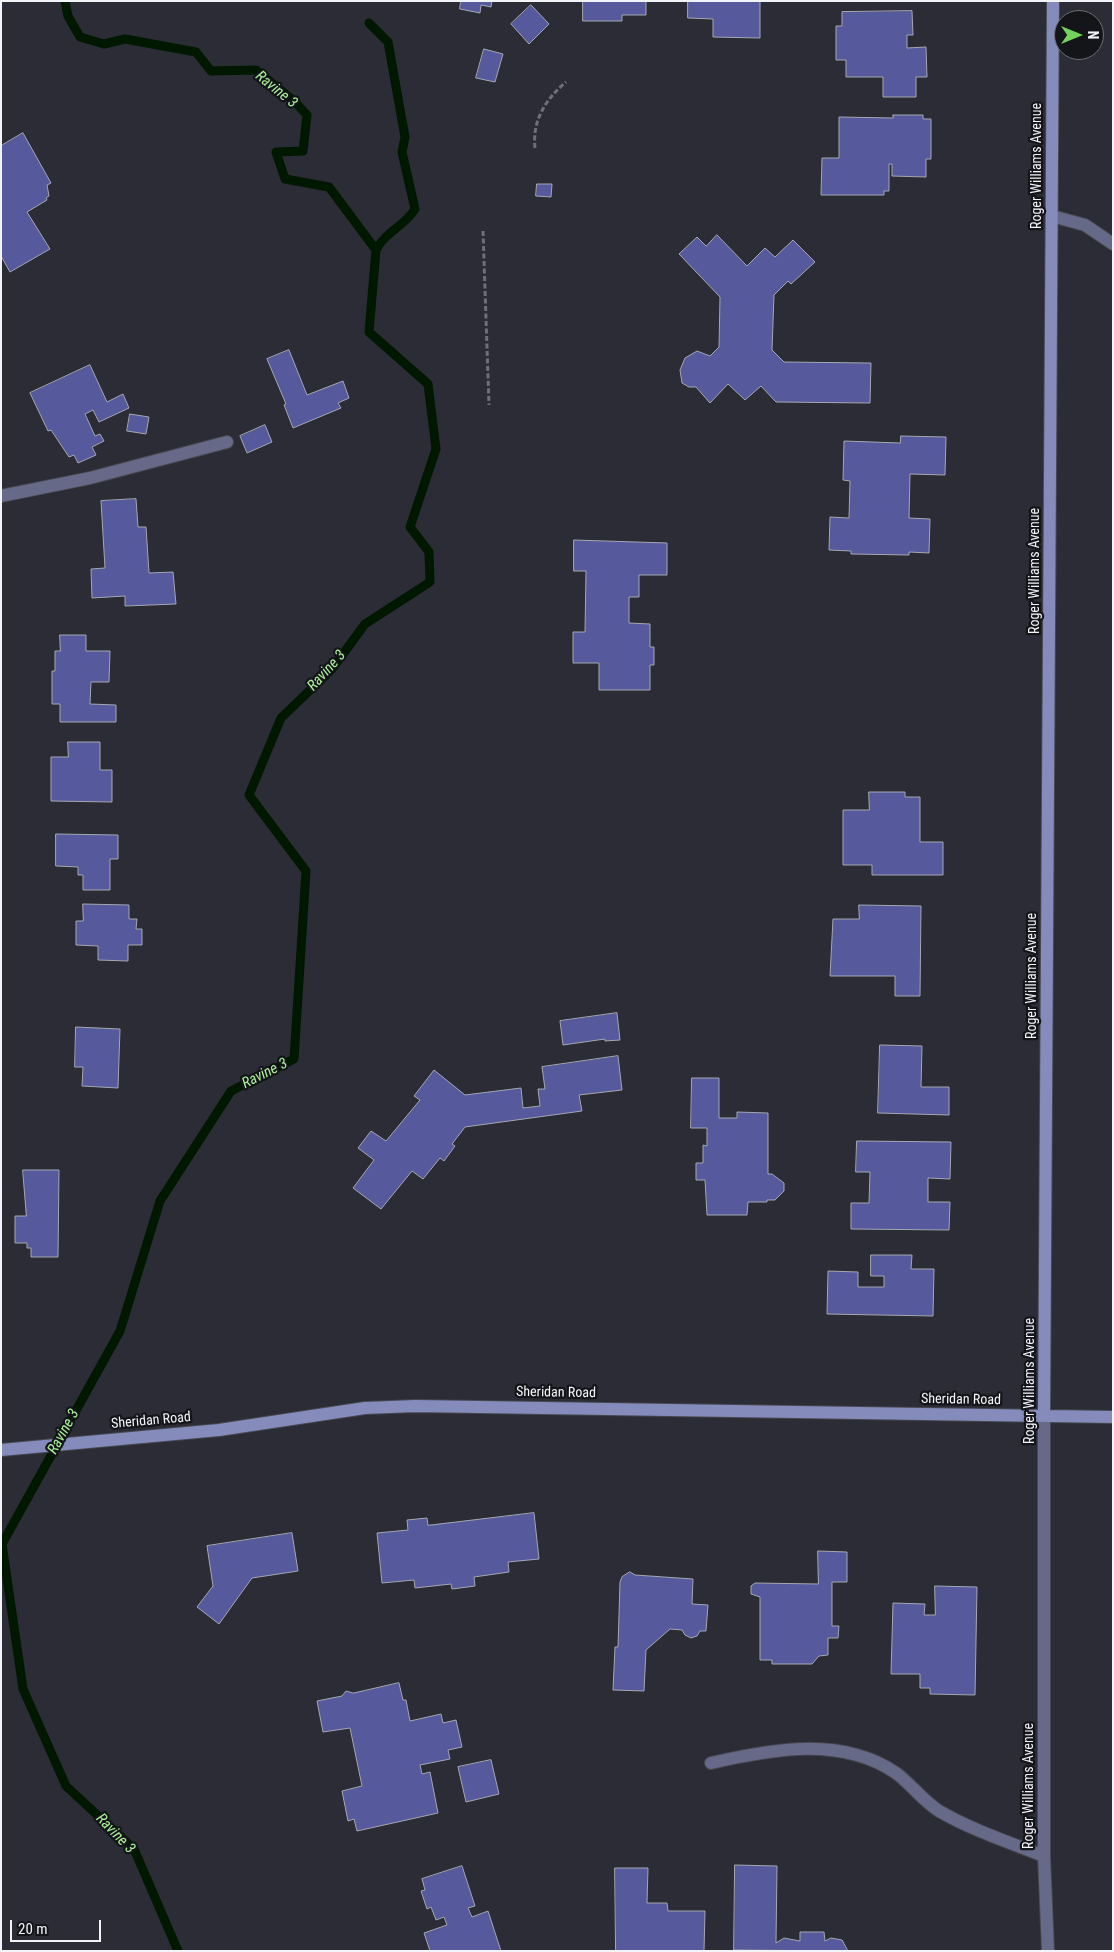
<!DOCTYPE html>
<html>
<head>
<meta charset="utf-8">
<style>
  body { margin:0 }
  #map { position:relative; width:1114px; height:1952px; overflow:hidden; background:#2b2c35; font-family:"Roboto Condensed",sans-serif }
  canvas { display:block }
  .frame { position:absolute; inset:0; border:2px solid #f3f3fa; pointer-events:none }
  .north { position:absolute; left:1054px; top:10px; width:50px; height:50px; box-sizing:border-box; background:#141519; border:1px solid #6d6e73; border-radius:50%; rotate:90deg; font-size:14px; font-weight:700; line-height:20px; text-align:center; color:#f3f3fa }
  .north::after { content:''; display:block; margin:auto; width:18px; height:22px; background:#73d25d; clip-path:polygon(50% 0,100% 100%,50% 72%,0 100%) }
  .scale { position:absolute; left:10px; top:1920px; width:91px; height:22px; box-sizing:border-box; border:2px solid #f3f3fa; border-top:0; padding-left:6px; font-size:15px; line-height:18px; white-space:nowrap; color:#f3f3fa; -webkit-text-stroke:4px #141519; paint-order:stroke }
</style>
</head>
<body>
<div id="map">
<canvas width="1114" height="1952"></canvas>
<div class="frame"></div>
<div class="north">N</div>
<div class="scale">20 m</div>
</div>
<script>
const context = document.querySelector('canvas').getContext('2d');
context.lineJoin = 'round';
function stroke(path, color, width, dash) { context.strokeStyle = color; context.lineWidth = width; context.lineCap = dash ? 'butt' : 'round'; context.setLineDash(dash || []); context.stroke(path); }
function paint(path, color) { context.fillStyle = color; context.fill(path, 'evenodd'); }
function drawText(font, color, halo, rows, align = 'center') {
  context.font = font + ' "Roboto Condensed",sans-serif'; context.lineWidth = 4.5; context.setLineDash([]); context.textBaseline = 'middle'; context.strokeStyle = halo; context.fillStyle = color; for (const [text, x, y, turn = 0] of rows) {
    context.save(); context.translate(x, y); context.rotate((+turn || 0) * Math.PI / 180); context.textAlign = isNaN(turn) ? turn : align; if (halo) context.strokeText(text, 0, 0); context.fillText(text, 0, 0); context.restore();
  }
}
stroke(new Path2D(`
  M65,1L68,16L80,37L104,44L125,39L196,52L211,71L256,70L295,102L307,115L303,151L276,152L285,179L329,187L376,250L369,332L428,384L436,449L410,527L429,552L430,582L365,624L332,669L281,718L249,795L306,871L294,1059L231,1091L160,1201L120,1331L2,1544L23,1689L66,1786L134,1849L178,1951
  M369,23L388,42L405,137L402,152L415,209C405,226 385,232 376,250`), '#011800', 9);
const building = new Path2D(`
  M461,1H492L491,7L481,5L480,13L460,9Z
  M583,1H646V15H622V21H583Z
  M688,1H760V38L713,37V19L688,18Z
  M531,5L549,24L529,44L511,24Z
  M912,11L913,35H907V48L926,47L927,77H916V97H883V77H846V60H836V26H842V12Z
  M484,49L503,54L495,82L476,78Z
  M893,115H923V119H931V159H926V177L892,176V164H889V191H884V195H821L822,158H839V117L893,118Z
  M23,133L51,183L47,185L49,196L46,198L47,200L27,212L50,249L10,272L1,256V146Z
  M537,184H552L551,197L536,196Z
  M717,235L747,266L765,248L775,257L793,240L815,262L791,284L788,281L774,295L772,350L784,362L871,363L870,403L776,402L761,386L745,400L728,384L710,403L696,387H689L682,383L680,370L685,358L697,351L710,356L719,347L720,297L679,254L697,237L706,246Z
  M289,350L307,395L343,381L349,398L338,403L341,408L293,428L284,405L286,404L267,359Z
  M90,365L107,402L123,394L129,408L99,422L93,410L85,414L95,436L100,434L104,441L92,447L96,455L78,463L74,455L69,457L51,430L48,431L30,393Z
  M130,414L149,417L146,434L127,431Z
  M265,425L272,442L247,453L240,436Z
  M901,436L946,437L945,475L910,474L909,518L930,519L929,553L909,552V555L851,554V551L829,550L830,517L849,518L850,481L843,480L844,441L900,443Z
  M136,499L138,527H146L149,573L173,572L176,604L125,606V596L92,598L91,569L105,568L101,501Z
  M574,540L667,543V575H639V597H629V623L650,624V647H654V665H650V690H599V663H573V632H585L586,571H574Z
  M60,635H86V651H110L109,682H91L90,704L116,705V722H60V704H52V671H55V651H60Z
  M68,742H100V770H112V802L51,801V757H68Z
  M869,792H905V797H920V842H943V875H872V865H843V810H869Z
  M56,834L118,835V859H110V890H83V875H78V867L56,866Z
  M83,904L129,905V919H137L136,929H142V945H128V961L98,960V946L76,945V921H83Z
  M859,905L921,906L920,996H895V976H830L833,919H859Z
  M617,1013L620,1040L605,1041V1039L563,1045L560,1021Z
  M76,1027L120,1029L118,1088L82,1086L83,1067H75Z
  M880,1045L922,1046L921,1087H949V1115L878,1113Z
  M618,1056L622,1090L579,1095L582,1111L465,1127L452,1144L455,1146L444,1161L440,1158L423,1179L412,1171L381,1209L353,1188L374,1160L358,1148L371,1131L386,1141L420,1100L414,1096L434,1070L465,1095L521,1088L523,1108L540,1106L538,1089H545L542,1067Z
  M692,1078H719V1118H737V1112L768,1113V1174H772L784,1183V1191L775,1200H767V1202H748L747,1215H707L705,1180H696V1163H703V1145L707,1146V1128H691Z
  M857,1141L951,1142L950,1179L928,1178V1202H950L949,1230L851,1229V1203H869L870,1172H856Z
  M23,1170H59L58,1257H31V1248H27V1243H15V1216H26Z
  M871,1255H912L911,1269H934L933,1316L827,1314L828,1271L858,1272V1287H884V1276H871Z
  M534,1513L539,1559L508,1562L509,1572L474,1577L475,1586L452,1589L451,1584L415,1588L414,1580L382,1583L377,1533L408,1530L407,1520L427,1518L428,1525Z
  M292,1533L298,1571L252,1578L219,1624L197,1607L213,1586L207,1546Z
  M818,1551L847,1552V1582H832V1626H839L838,1638H828V1655L819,1656L812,1664H772V1660H760V1597L751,1594V1586L755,1583L818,1584Z
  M630,1572L635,1575L693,1579L692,1604L708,1605L706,1631H700L697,1636L691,1638L685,1635L682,1630L670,1629L646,1650L644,1691L613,1690L615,1647H618L620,1582L622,1577Z
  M935,1586L977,1587L975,1695L930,1694V1688H920V1674H891L893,1603L925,1604L924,1615H935Z
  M399,1683L403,1700H406L410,1721L441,1714L443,1723L456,1720L462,1747L448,1750L450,1759L420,1765L422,1774L430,1772L438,1813L357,1831L354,1819L348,1821L342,1791L362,1786L350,1728L323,1732L317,1701L342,1696L346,1691L353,1693Z
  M491,1760L499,1794L466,1802L458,1767Z
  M735,1865L777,1866L776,1943L784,1938L800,1941V1932H824L825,1941L831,1938L842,1940L848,1951L734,1950Z
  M462,1866L475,1906L468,1908L472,1917L488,1911L501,1951H430L424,1933L447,1925L444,1917L436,1920L431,1907L427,1909L421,1891L425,1890L422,1879Z
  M615,1868H648L647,1903H667L668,1911H705L704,1951H616Z`);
paint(building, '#565a9c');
stroke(building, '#a5a7b2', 1);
const lane = new Path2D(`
  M1,496L90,478L227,442`);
const street = new Path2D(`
  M1052,216L1085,225L1113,244
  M1044,1416V1856L1048,1951
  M711,1763C772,1749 841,1736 896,1773C911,1784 923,1801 939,1811C972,1830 1008,1842 1044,1856`);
const secondary = new Path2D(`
  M1044,1416L1053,1
  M1,1450L219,1430L365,1408L416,1406L1113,1417`);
stroke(lane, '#474851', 14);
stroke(street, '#474851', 14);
stroke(secondary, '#474851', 14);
stroke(new Path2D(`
  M535,148C532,120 546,99 566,82
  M483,231L489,405`), '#6f6f78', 3, [5, 2.5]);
stroke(lane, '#666987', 12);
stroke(street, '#666987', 12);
stroke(secondary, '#858bba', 12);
drawText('14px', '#f3f3fa', '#141519', [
  ["Roger Williams Avenue",1037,166,-90],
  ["Roger Williams Avenue",1035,571,-90],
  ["Roger Williams Avenue",1032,976,-90],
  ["Roger Williams Avenue",1030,1381,-90],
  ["Sheridan Road",556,1393,1],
  ["Sheridan Road",961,1400,1],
  ["Sheridan Road",151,1421,-5],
  ["Roger Williams Avenue",1029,1786,-90]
]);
drawText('italic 15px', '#abf19b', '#141519', [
  ["Ravine 3",276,90,39],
  ["Ravine 3",327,671,-48],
  ["Ravine 3",265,1074,-27],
  ["Ravine 3",64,1432,-61],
  ["Ravine 3",115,1834,46]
]);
</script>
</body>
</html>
